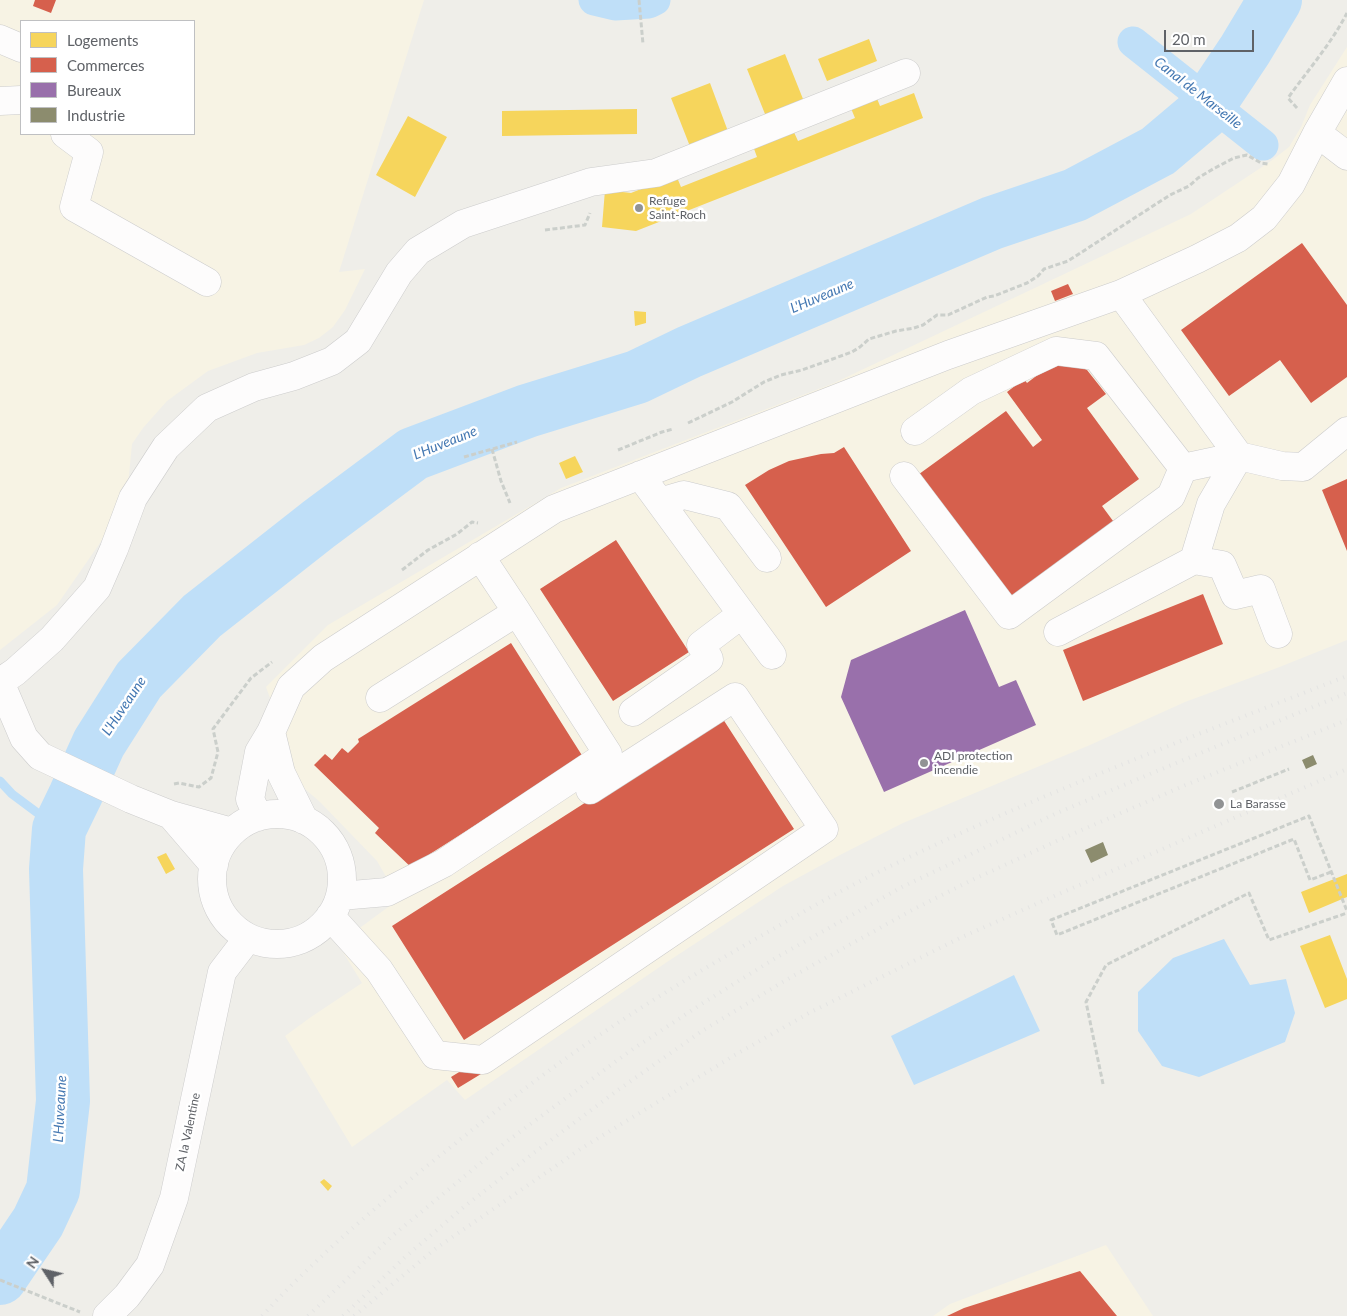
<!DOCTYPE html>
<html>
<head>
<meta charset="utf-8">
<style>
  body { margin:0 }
  #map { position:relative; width:1347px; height:1316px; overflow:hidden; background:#efeee9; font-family:Lato,sans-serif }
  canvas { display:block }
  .legend { position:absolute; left:20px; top:20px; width:175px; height:115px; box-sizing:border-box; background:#fff; border:1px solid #bfc0c2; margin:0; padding:6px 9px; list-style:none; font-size:15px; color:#5f6267 }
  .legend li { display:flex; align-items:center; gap:10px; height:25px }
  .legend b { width:25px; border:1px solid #bfc0c2 }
  .north { position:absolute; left:20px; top:1246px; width:50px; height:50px; -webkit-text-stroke:4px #fff; paint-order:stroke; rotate:305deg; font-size:14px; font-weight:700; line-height:20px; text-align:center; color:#5f6267 }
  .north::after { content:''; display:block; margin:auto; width:18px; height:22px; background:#5f6267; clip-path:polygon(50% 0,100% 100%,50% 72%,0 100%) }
  .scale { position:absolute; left:1164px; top:30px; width:90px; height:22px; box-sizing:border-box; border:2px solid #5f6267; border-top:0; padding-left:6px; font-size:15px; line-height:18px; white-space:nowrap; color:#5f6267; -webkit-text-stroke:4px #fff; paint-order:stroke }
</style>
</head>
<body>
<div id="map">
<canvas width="1347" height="1316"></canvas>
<ul class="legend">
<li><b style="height:14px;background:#f6d55c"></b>Logements</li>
<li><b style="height:14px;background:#d6604d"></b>Commerces</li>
<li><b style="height:14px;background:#9970ab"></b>Bureaux</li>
<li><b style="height:14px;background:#8c8c6e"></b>Industrie</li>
</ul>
<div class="north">N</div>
<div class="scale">20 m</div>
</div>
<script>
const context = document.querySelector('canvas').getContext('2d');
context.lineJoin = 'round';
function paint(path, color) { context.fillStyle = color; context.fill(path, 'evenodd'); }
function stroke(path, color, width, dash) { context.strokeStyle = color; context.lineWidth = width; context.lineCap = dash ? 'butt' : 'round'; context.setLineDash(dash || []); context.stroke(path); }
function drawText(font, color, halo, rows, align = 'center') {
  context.font = font + ' Lato,sans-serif'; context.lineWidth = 5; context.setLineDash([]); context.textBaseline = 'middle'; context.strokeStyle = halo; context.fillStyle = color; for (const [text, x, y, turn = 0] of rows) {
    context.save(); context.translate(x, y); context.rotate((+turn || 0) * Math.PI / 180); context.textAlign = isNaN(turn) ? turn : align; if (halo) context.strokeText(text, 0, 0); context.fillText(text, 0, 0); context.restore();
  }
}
paint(new Path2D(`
  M0,0H424L339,272L365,269L345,310L333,327L319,338L304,345L257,353L208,371L167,401L143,428L132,444L128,485L102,540L57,605L0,650ZM21,21H194V134H21Z
  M1347,47V640L1277,668L1185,702L1090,745L903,823L840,855L783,886L667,962L465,1100L447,1080L352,1147L285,1036L311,1017L362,983L338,944L399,899L377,861L320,802L305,789L294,775L291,756L266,687L328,625L561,488L834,383L1191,214L1271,161L1289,147L1301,127L1310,105Z
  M1106,1245L1153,1316H933L950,1304Z`), '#f7f3e4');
paint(new Path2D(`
  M1224,939L1250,985L1286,979L1295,1013L1285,1042L1199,1077L1162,1066L1138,1031V992L1173,958Z
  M1014,975L1040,1031L914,1085L891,1036Z`), '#bfdff8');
paint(new Path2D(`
  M869,39L877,61L827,81L818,59Z
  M785,54L805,104L767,119L747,69Z
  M710,83L729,134L691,149L671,98Z
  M914,93L923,118L636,231L602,227L605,190L631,193L676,175L681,187L757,157L753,146L793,130L798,141L855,118L850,106L876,96L880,106Z
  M637,109V134L502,136V111Z
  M408,116L447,137L415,197L376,175Z
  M634,311L646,312V323L635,326Z
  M575,456L583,472L566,479L559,463Z
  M166,853L175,869L166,874L157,857Z
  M1347,874V897L1309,913L1301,892Z
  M1330,935L1347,979V999L1325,1008L1300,946Z
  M324,1179L332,1186L328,1191L320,1182Z`), '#f6d55c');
paint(new Path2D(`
  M35,0H56L51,13L33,6Z
  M1302,243L1347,305V377L1311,403L1280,360L1229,396L1181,330Z
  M1068,284L1073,294L1055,301L1051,291Z
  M1056,364L1077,365L1087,370L1106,394L1087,408L1139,479L1102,506L1116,525L1009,603L915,477L1006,411L1033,447L1042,440L1007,392L1024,379L1027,383L1048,367Z
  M844,447L911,551L826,607L745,485L769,470L789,461L821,454L834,453Z
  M1347,479V551L1322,490Z
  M616,540L689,652L613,701L540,589Z
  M1203,594L1223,644L1083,701L1063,650Z
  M511,643L583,757L430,854L414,870L375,833L379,828L314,765L325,754L332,760L342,748L348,753L359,742L358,739Z
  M721,716L794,829L464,1040L392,926Z
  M474,1063L481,1074L458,1088L451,1077Z
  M1080,1271L1117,1316H947L964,1308Z`), '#d6604d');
paint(new Path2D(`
  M965,610L999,687L1016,680L1036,725L884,792L841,697L851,660Z`), '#9970ab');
paint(new Path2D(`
  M1313,755L1317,764L1306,769L1302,760Z
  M1103,842L1108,855L1091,863L1085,850Z`), '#8c8c6e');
stroke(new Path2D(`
  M0,781L12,794L59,829`), '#bfdff8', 9);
stroke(new Path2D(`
  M594,0L615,5L649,3L655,0
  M1133,42L1263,145`), '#bfdff8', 31);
stroke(new Path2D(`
  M0,1278L38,1222L53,1190L63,1101L56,869L59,829L75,796L99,743L139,680L202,616L319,524L413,454L527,411L637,377L689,352L992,223L1075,195L1158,151L1203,113L1245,50L1275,0`), '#bfdff8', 54);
const minor = new Path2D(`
  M0,39L21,48
  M0,101L21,100
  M1317,133L1347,156
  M65,134L89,152L74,207L207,282
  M1121,294L1239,456
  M915,431L971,391L1056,351L1096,356L1183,468
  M640,475L772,655
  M904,476L1009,615L1171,496L1183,468L1239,456L1282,466L1303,467L1347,431
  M660,502L684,495L728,506L767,558
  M1194,560L1222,565L1235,595L1261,589L1278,634
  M1058,632L1194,560L1211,504L1239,456
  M0,682L15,672L52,639L97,588L114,549L133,498L166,447L207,408L254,387L294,376L332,361L358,341L399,273L418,251L463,224L591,182L656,173L906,73
  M0,682L24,738L40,756L131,799L171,815L232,832
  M380,698L517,612L480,556
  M633,712L709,659L701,645L742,614
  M271,732L281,773L304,820
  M212 879a65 65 0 1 1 130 0a65 65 0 1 1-130 0Z
  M171,815L214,865
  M258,817L250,799L259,752L271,732L291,687L323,658L554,509L948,355L1121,294L1197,259L1238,238L1264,218L1291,184L1317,133L1347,81
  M340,896L387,892L444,863L608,754L517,612
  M330,916L379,970L435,1055L483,1060L824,829L735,697L590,790
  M107,1316L127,1296L150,1265L174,1198L222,972L248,938`);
stroke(minor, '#ccc', 29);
stroke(new Path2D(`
  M639,0L643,44
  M1297,108L1288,98C1308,70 1331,44 1347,13
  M545,230L585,225L590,213
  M688,423L732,402L764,382L781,375L802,370L852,352L860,347L869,339L896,331L914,328L923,325L937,315H948L987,297L994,296L1027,283L1038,276L1044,269L1068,261L1170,195L1189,186L1198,178L1213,169L1234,158L1247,155L1261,163L1268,164
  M492,449L501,481L510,503
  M618,450L662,432L673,429
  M464,457L517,442
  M402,570L428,550L457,534L472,522L478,523
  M174,784L179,783L199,787L211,778L218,752L213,729L251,678L272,662
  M1232,792L1289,769
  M1331,872L1310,880L1294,839L1057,935L1051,920L1309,816L1347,911
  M1103,1084L1086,1002L1106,965L1249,893L1269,940L1347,913
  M0,1280L80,1312`), '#cbcfcb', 3, [5, 2.5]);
stroke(minor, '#fdfcfc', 28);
stroke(new Path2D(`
  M262,1316C275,1302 288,1288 302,1275C349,1229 400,1187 452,1146C482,1122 512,1098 543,1075C616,1021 695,973 775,928C815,905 856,882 899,862C1044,792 1197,735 1347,676
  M308,1316L391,1237L506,1142L630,1051L703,1003L779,956L902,887L1057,813L1181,761L1347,693
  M343,1316L404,1258L465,1206L535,1152L618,1090L702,1031L786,980L914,909L970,881L1061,839L1188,784L1347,720
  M354,1316L435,1249L582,1148L735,1055L809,1013L960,938L1045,900L1347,769`), '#e4e4e3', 4, [1, 6]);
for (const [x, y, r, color] of [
  [639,208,5,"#919394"],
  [924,763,5,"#919394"],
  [1219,804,6,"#919394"]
]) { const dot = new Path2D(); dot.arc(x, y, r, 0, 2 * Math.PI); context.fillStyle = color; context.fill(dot); stroke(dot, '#fff', 2); }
drawText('12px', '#5f6267', '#fff', [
  ["Refuge",649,201],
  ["Saint-Roch",649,215],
  ["ADI protection",934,756],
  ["incendie",934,770],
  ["La Barasse",1230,804]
], 'left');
drawText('12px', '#5f6267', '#fff', [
  ["ZA la Valentine",188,1132,-78]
]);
drawText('italic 14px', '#4478b2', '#fff', [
  ["Canal de Marseille",1198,93,38],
  ["L'Huveaune",822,296,-23],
  ["L'Huveaune",445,443,-22],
  ["L'Huveaune",124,706,-56],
  ["L'Huveaune",60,1109,-87]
]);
</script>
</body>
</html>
